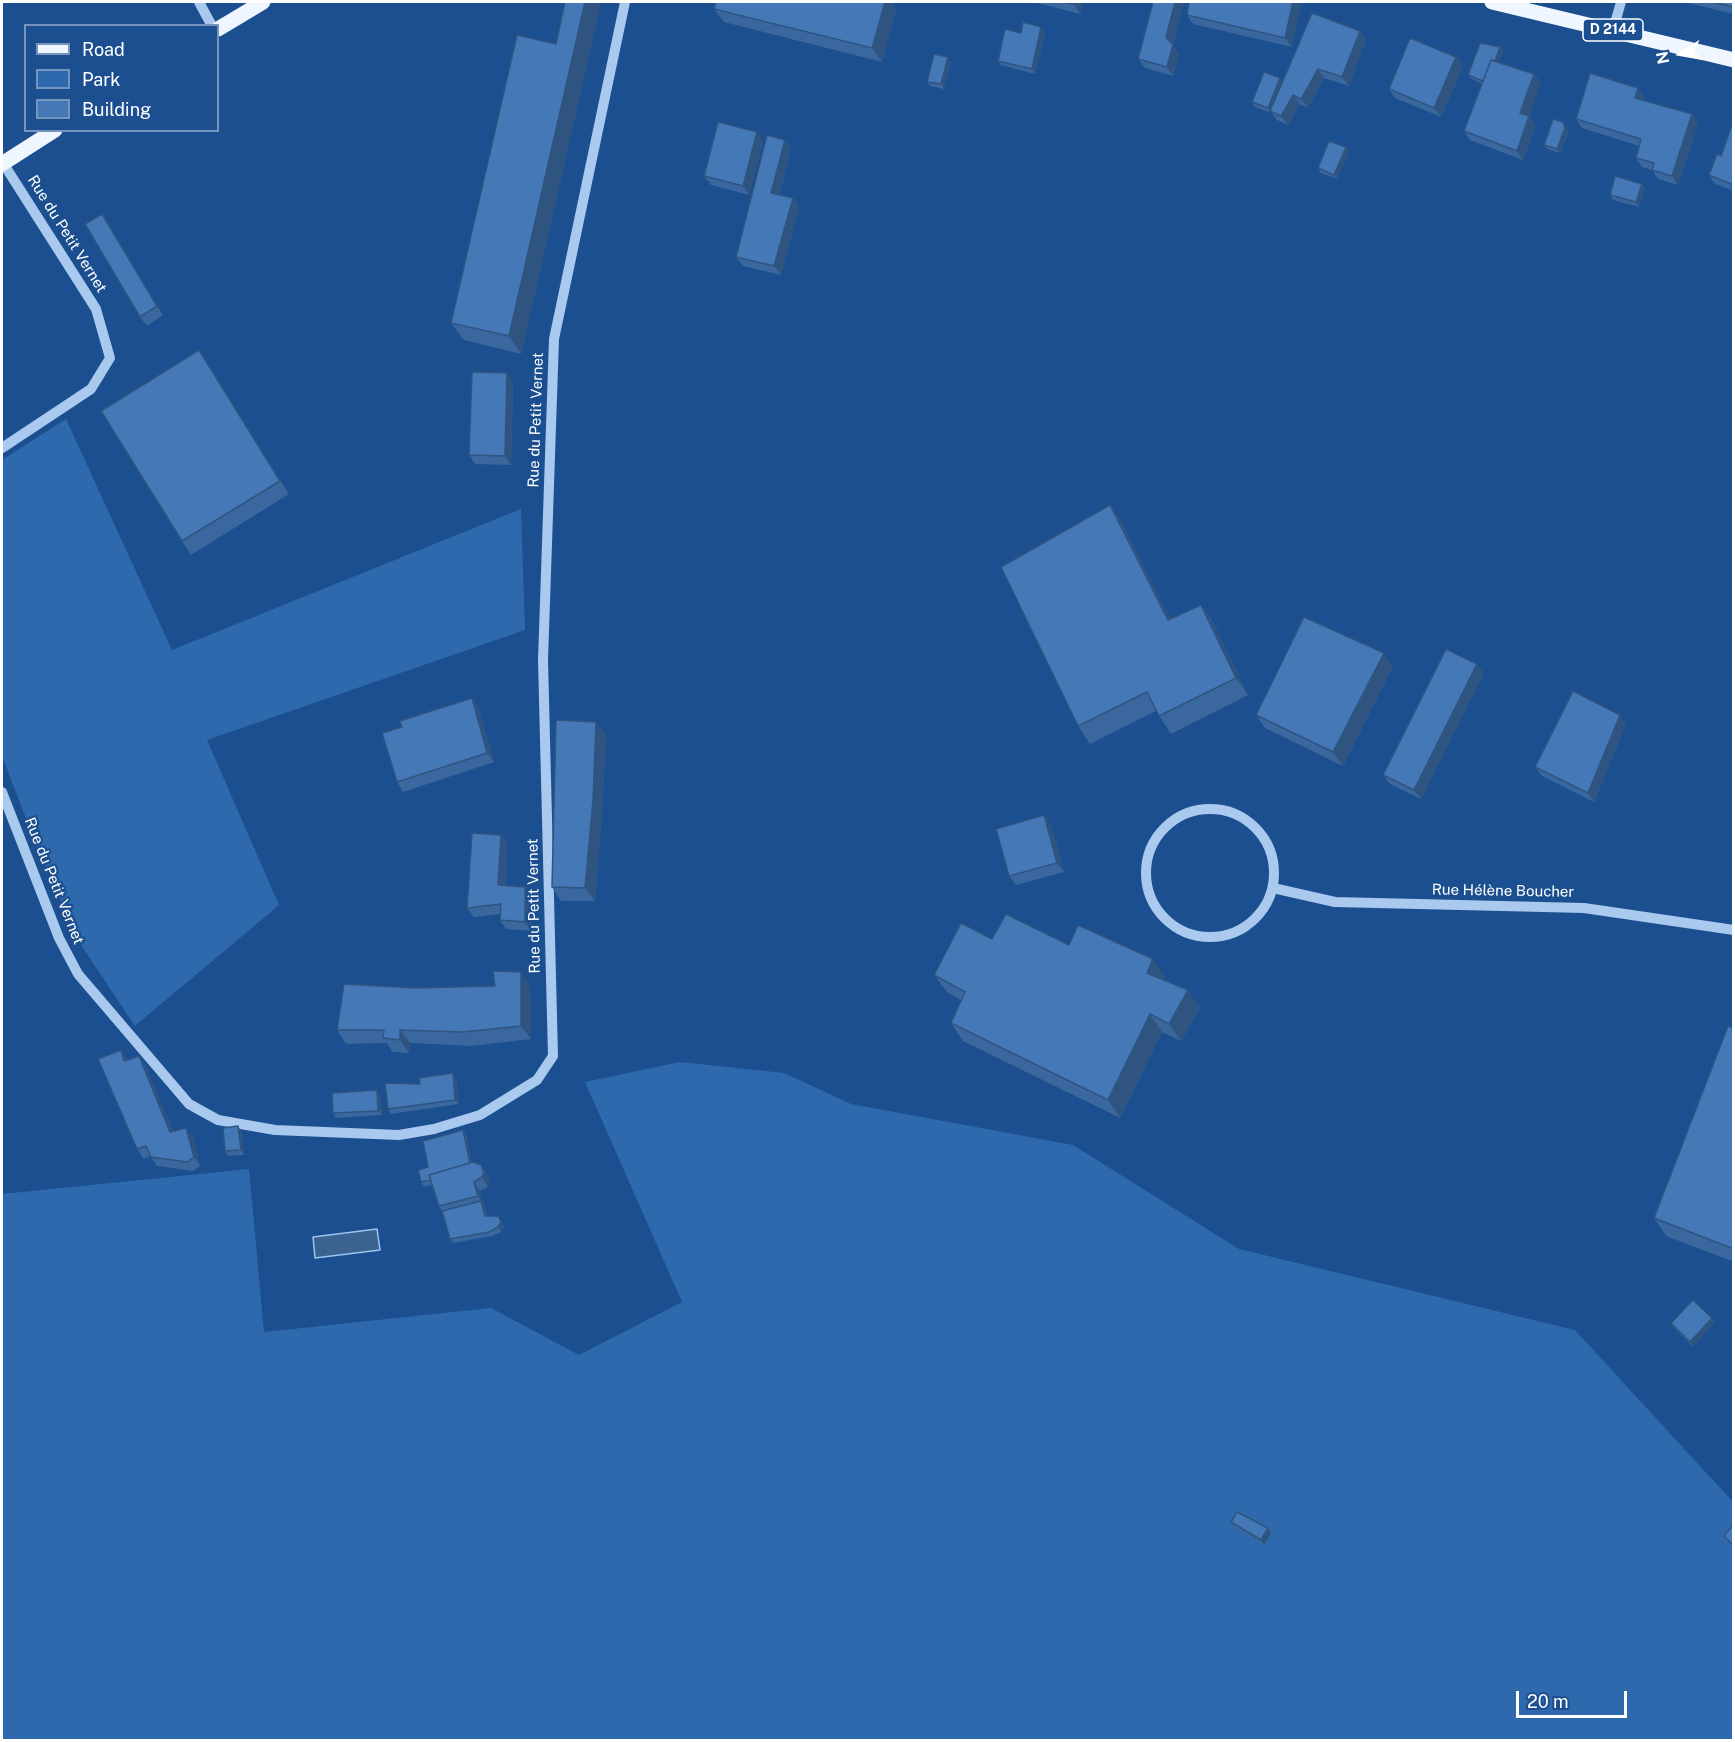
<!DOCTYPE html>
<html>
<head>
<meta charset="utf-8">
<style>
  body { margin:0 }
  #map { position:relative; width:1735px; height:1742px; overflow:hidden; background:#1b4f8f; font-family:"Public Sans",sans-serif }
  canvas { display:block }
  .frame { position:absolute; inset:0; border:3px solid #fff; pointer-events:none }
  .legend { position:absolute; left:24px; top:24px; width:195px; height:108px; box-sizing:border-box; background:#1b4f8f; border:2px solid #7695bc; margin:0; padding:8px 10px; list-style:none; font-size:18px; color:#fff }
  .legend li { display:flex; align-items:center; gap:12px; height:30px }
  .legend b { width:30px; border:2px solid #7695bc }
  .north { position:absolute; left:1651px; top:24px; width:60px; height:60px; -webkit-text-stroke:4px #1b4f8f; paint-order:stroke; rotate:259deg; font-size:16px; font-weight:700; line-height:24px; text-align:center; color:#fff }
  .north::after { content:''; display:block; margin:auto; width:21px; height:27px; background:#fff; clip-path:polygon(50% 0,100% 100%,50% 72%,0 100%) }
  .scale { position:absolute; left:1516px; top:1691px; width:111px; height:27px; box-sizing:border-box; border:3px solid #fff; border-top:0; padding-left:8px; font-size:18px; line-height:21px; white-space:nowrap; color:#fff; -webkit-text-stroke:4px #1b4f8f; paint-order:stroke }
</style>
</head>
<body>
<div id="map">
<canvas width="1735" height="1742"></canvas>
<div class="frame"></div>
<ul class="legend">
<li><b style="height:8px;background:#f0f6ff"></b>Road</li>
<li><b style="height:16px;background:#2e69ad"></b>Park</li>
<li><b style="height:16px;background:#4478b7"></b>Building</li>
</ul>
<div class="north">N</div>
<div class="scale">20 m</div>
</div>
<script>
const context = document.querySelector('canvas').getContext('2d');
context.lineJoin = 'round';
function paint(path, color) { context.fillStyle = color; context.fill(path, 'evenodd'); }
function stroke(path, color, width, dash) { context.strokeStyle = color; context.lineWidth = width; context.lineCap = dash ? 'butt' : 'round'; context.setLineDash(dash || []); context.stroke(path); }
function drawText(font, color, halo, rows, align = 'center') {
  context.font = font + ' "Public Sans",sans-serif'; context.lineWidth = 4.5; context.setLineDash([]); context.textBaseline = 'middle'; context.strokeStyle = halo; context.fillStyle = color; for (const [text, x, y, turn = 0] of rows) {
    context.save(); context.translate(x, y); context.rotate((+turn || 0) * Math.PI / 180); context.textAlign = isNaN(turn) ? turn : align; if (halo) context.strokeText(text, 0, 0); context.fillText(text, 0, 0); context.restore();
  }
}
paint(new Path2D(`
  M66,419L172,650L521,509L525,630L207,740L279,905L135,1026L83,948L37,847L2,756V460Z
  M680,1062L784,1073L851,1104L1073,1145L1239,1249L1575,1330L1733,1502V1740H2V1194L249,1169L264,1332L491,1308L579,1355L682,1302L585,1082Z`), '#2e69ad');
const water = new Path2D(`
  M377,1229L380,1250L315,1258L313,1237Z`);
paint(water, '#3c6290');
stroke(water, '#9cc4f0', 1.5);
stroke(new Path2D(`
  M199,2L212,26
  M1613,30L1621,2
  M2,448L91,389L110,358L96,309L3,163
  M2,792L59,938L78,974L189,1104L218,1120L275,1130L399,1135L434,1129L480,1115L537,1080L553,1056L543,660L554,339L625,2
  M1146 873a64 64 0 1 1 128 0a64 64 0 1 1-128 0Z
  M1273,888L1335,902L1584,908L1734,930`), '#a9c9ee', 10);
stroke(new Path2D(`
  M1492,2L1734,60
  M218,29L263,2
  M2,164L55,130`), '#f0f6ff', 15);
paint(new Path2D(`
  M565,2H601L521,354L464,340L451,323L556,44Z
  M716,2H891L896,9L882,62L724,22L714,9Z
  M1034,2H1083L1080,14Z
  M1153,2H1184L1173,45L1179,54L1173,76L1145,68L1138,59Z
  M1189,2H1300L1301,3L1292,47L1193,24L1187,15Z
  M1682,2H1734V14L1683,2Z
  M1360,31L1366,40L1349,86L1324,78L1308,108L1300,104L1288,125L1277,120L1271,112V113L1255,107L1252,102L1280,78L1283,82Z
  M1045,32L1035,74L1001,65L998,61L1021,33Z
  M1500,47L1503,52L1499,62L1534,74L1541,83L1529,116L1536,125L1523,160L1470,140L1464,131L1482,84L1472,79L1468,75Z
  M1456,57L1463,66L1441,117L1395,98L1389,89Z
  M951,62L944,89L930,86L927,82Z
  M1638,88L1644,97L1643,100L1692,114L1698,123L1678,185L1658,179L1652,170L1642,167L1636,158L1639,146L1582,128L1576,119Z
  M1563,122L1566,126L1568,133L1560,153L1547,149L1544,145Z
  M1734,123V191L1715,184L1709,175L1721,156Z
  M785,140L791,149L779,195L793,198L799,207L781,275L743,266L736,257Z
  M763,141L749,195L711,185L704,176Z
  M1346,147L1349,151L1337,179L1321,173L1318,168Z
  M1642,184L1645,189L1639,207L1613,200L1610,195Z
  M108,223L163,315L147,326L140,317Z
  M199,350L208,364L289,494L191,555L182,541Z
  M513,382L511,465L475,464L469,455Z
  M1110,505L1122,523L1171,619L1201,605L1213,622L1248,695L1171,734L1156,711L1090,744L1078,726Z
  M1393,666L1343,766L1265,728L1256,715Z
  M1484,673L1421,799L1390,784L1383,775Z
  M478,707L494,762L403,792L397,782Z
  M1626,724L1594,802L1542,776L1535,767Z
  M606,735L602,813L595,901H561L552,887Z
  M1044,815L1051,825L1064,872L1016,885L1009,876Z
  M501,835L507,844L505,886L525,887L532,896L531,931L506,929L500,920V914L474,917L467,908Z
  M1069,945L1165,976L1163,980L1200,1008L1181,1041L1162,1032L1120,1118L963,1041L951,1023L961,1000L947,992L934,975Z
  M530,986L531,1039L472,1046L410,1043L409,1053L392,1052L387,1043L346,1044L337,1030L415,988Z
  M1734,1028V1262L1666,1236L1654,1218Z
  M139,1056L145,1065L173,1131L193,1137L200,1166L193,1171L157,1166L150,1156L144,1159L137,1149L128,1060Z
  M456,1078L459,1104L391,1114L388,1109L420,1084Z
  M380,1095L382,1115L336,1118L333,1113Z
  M463,1130L466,1135L472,1163L481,1165L487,1174L490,1182L488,1187L480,1191L487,1216L502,1222L504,1227L501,1232L492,1236L453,1243L450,1239L442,1211L439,1206L432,1185L424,1187L421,1182L428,1167Z
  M241,1131L244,1155L228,1156L225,1151Z
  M1715,1322L1693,1347L1674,1328L1671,1323Z
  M1231,1522L1271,1533L1264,1545L1234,1527Z`), '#3a679d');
paint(new Path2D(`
  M585,2H601L521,354L509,336Z
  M885,2H891L896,9L882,62L872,48Z
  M1074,2H1083L1080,14L1074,4Z
  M1175,2H1184L1173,45L1179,54L1173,76L1167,67L1166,37Z
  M1293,2H1300L1301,3L1292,47L1285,38Z
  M1041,27L1045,32L1035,74L1032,69Z
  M1360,31L1366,40L1349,86L1342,77Z
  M1500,47L1503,52L1490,88L1487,83Z
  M948,57L951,62L944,89L941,84Z
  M1456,57L1463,66L1441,117L1434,108Z
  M1318,69L1324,78L1308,108L1301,99Z
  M1534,74L1541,83L1527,122L1520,113Z
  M1280,78L1283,82L1271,113L1268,108Z
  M1638,88L1644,97L1641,107L1635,98Z
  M1293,95L1300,104L1288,125L1281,116Z
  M1692,114L1698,123L1678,185L1672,176Z
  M1529,116L1536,125L1523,160L1517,151Z
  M1563,122L1566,126L1568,133L1560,153L1557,149Z
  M757,132L763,141L749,195L743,186Z
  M785,140L791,149L777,202L771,193Z
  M1346,147L1349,151L1337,179L1334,175Z
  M1642,184L1645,189L1639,207L1636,202Z
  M793,198L799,207L781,275L774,266Z
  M102,214L108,223L163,315L157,306Z
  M199,350L208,364L289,494L280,481Z
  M507,373L513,382L511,465L505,456Z
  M1110,505L1122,523L1181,638L1168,620Z
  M1201,605L1213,622L1248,695L1236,678Z
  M1384,653L1393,666L1343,766L1333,752Z
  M1477,664L1484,673L1421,799L1414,790Z
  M472,698L478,707L494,762L487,753Z
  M1620,715L1626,724L1594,802L1588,793Z
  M596,722L606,735L602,813L595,901L585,888Z
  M1044,815L1051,825L1064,872L1057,863Z
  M501,835L507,844L504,894L498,885Z
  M525,887L532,896L531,931L525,922Z
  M1153,959L1165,976L1159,991L1147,973Z
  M521,972L530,986L531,1039L521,1026Z
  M1188,990L1200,1008L1181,1041L1169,1024Z
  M1150,1014L1162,1032L1120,1118L1108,1100Z
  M400,1030L410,1043L409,1053L400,1040Z
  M121,1050L127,1059L124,1061Z
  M139,1056L145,1065L177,1141L170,1132Z
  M453,1073L456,1078L459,1104L455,1100Z
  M377,1090L380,1095L382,1115L378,1111Z
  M238,1126L241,1131L244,1155L241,1150Z
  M186,1128L193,1137L200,1166L194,1157Z
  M463,1130L466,1135L474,1173L471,1169Z
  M481,1165L487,1174L490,1182L488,1187L482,1177Z
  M474,1182L480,1191L488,1221L485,1216L481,1201L478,1196Z
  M499,1217L504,1227L501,1232L498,1227Z
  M1712,1318L1715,1322L1693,1347L1690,1342Z
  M1268,1528L1271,1533L1264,1545L1261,1540Z`), '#305480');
const building = new Path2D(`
  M565,2H585L509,336L451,323L517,35L556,44Z
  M716,2H885L872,48L714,9Z
  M1062,2H1074V4Z
  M1153,2H1175L1166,37L1173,45L1167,67L1138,59Z
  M1189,2H1293L1285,38L1187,15Z
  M1712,2H1734V7Z
  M1312,13L1360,31L1342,77L1318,69L1301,99L1293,95L1281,116L1270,111Z
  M1023,22L1041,27L1032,69L998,61L1005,29L1021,33Z
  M1410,38L1456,57L1434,108L1389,89Z
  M1480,43L1500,47L1495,61L1491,60L1483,81L1468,75Z
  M934,54L948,57L941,84L927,82Z
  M1491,60L1534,74L1520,113L1529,116L1517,151L1464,131Z
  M1264,72L1280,78L1268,108L1252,102Z
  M1590,73L1638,88L1635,98L1692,114L1672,176L1652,170L1654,163L1636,158L1641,139L1576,119Z
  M1553,119L1563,122L1565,128L1557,149L1544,145Z
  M718,122L757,132L743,186L704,176Z
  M1733,122L1734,123V185L1709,175L1717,154L1721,156Z
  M767,135L785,140L771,193L793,198L774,266L736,257Z
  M1329,141L1346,147L1334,175L1318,168Z
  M1615,176L1642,184L1636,202L1610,195Z
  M102,214L157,306L140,317L85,224Z
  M199,350L280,481L182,541L101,411Z
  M472,372L507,373L505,456L469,455Z
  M1110,505L1168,620L1201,605L1236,678L1159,716L1147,692L1078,726L1001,567Z
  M1304,617L1384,653L1333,752L1256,715Z
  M1446,649L1477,664L1414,790L1383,775Z
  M1573,691L1620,715L1588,793L1535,767Z
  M472,698L487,753L397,782L382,733L402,727L400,721Z
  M556,720L596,722L593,800L585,888L552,887Z
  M1044,815L1057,863L1009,876L996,829Z
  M472,833L501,835L498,885L525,887V922L500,920L501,904L467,908Z
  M1006,914L1069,945L1078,925L1153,959L1147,973L1188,990L1169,1024L1150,1014L1108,1100L951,1023L965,992L934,975L961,923L992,939Z
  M493,971L521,972V1026L463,1032L400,1030V1040L383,1038L384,1030H337L344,984L415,988L495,986Z
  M1728,1026L1734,1028V1249L1654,1218Z
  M121,1050L124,1061L139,1056L170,1132L186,1128L194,1157L187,1162L151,1157L146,1146L137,1149L98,1059Z
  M453,1073L455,1100L388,1109L385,1083L420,1084L419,1078Z
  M377,1090L378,1111L333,1113L332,1093Z
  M238,1126L241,1150L225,1151L223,1128Z
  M463,1130L470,1163L429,1175L431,1180L421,1182L418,1170L428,1167L423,1141Z
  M473,1162L481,1165L484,1173L482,1177L474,1182L478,1196L439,1206L429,1175Z
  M481,1201L485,1216H495L499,1217L501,1222L498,1227L489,1232L450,1239L442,1211Z
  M1693,1300L1712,1318L1690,1342L1671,1323Z
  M1237,1512L1268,1528L1261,1540L1231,1522Z
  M1734,1524V1546L1724,1536Z`);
paint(building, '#4478b7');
stroke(building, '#305480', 1.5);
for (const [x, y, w] of [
  [1613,30,60]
]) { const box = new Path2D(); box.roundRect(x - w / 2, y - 11, w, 22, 4.5); context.fillStyle = '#1b4f8f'; context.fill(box); stroke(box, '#fff', 1.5); }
drawText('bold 14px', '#fff', null, [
  ["D 2144",1613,30]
]);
drawText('15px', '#fff', '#1b4f8f', [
  ["Rue du Petit Vernet",67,234,58],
  ["Rue du Petit Vernet",536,420,-88],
  ["Rue du Petit Vernet",54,881,68],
  ["Rue Hélène Boucher",1503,891,1],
  ["Rue du Petit Vernet",534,906,-91]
]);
</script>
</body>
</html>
